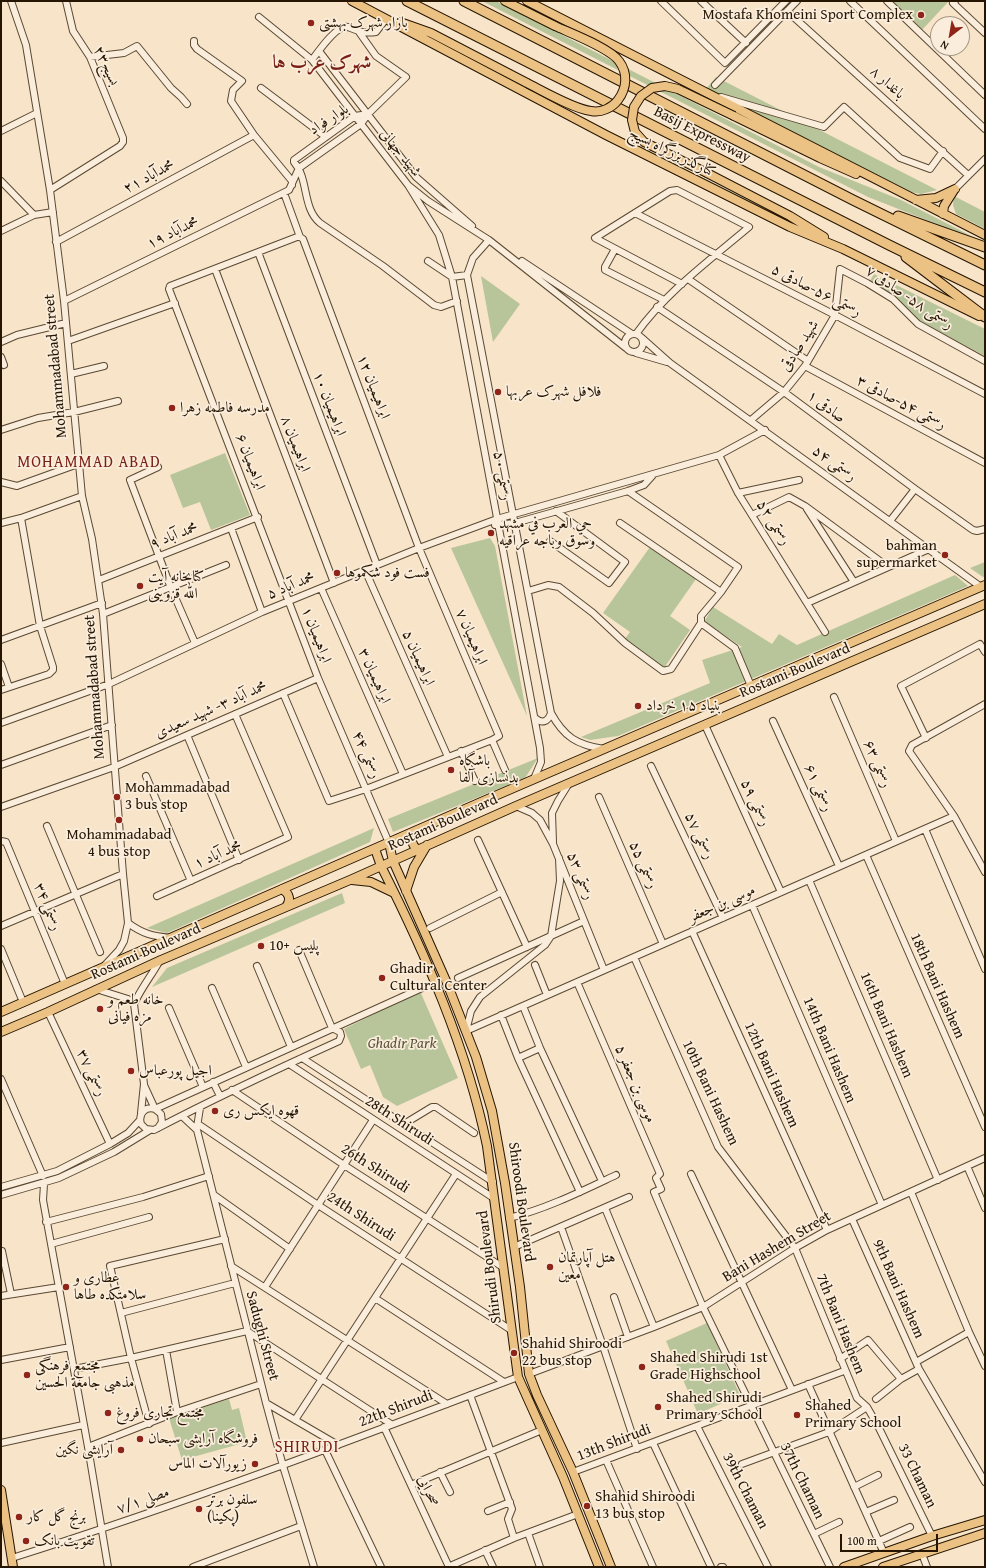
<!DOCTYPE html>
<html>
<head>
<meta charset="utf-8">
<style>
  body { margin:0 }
  #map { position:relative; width:986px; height:1568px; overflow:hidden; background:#f7e4c9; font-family:"Gentium Book Plus",serif }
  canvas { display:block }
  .frame { position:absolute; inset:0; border:2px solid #251501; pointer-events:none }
  .north { position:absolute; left:930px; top:16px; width:40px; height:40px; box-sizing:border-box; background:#faeddc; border:1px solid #a59784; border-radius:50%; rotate:211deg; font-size:11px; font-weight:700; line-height:16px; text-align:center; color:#251501 }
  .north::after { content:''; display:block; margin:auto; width:14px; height:18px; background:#8f2418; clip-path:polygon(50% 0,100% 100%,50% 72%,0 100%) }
  .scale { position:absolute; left:840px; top:1534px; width:98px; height:18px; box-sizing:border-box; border:2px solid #251501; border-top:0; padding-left:5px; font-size:12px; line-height:14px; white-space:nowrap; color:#251501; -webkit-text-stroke:3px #faeddc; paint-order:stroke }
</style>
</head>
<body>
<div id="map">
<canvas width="986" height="1568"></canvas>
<div class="frame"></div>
<div class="north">N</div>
<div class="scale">100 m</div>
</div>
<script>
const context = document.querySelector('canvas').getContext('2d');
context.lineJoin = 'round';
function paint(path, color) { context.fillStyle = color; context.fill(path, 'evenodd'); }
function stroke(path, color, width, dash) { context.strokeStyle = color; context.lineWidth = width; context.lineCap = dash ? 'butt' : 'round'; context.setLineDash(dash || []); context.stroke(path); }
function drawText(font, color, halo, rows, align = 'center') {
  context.font = font + ' "Gentium Book Plus",Amiri,serif'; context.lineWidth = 3.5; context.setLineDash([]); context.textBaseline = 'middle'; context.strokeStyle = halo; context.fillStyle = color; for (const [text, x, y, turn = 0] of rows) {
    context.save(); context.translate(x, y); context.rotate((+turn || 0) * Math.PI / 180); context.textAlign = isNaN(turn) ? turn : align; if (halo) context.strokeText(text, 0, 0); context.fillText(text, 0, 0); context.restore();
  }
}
paint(new Path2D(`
  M482,1H496L819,167L901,200L985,243L868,197Z
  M891,1H949L922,30Z
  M716,77L937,190L921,194L905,191L706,89Z
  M954,196L985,212V229L956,214L953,205Z
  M874,274L985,329V356L919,321L895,297L870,281Z
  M481,276L520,304L493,342Z
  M225,453L250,515L211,530L200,502L183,508L170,475Z
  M490,538L495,546L527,716L451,548Z
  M650,547L696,579L670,616L690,630L664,668L624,640L630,632L603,613Z
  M985,562V576L983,577L970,568Z
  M955,575L968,586L618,736L590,740L581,737L710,683L702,660L742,647L704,622L713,607L772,644L779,634L797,645Z
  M538,758L525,778L393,832L388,819Z
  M374,828L370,842L167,933L147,928Z
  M342,893L345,903L152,987L167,968Z
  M420,991L458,1078L397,1106L383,1097L370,1065L361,1069L344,1029Z
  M707,1323L740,1395L698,1414L666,1341Z
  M229,1399L232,1410L239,1408L247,1442L182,1460L169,1418Z`), '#b8c59a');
const minor = new Path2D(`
  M11,1L26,45L50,190L64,301L82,496L92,539L103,614L123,874L128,923L124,941L119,950L105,965
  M661,1L725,63L786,1
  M701,1L746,43
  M850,1L985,129
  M887,1L985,95
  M955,1L953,3L985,33
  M787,11L968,175
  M259,17L312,60L408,185L428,201L489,240L626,348
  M194,41V45L197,49L242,81L233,90L231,101L254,135L292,181V185
  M319,51L416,177L472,226
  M90,57L124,53L137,46L171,88L181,97L187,104
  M312,60C318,52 337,24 348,27C358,31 364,34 376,32L386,19
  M715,85L797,1
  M261,88L326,137
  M721,97L824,127L844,107L900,158L930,169L943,151
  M368,114L355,116L294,160V162C309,179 302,208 320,223L383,266L434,305L441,307L457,301
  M1,131L37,113
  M299,168L361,124L368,114L406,77L376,56L359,32
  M1,181L34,215
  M408,185L439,235L452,277L540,748L541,762L534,779
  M955,189L985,159
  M50,190L120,146L123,142V138L90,57L73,31L66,1
  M635,213L835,315L985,394
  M1,231L34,215L53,212
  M300,237H297L170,286L169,289L318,678L389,843
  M489,240L473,258L467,275L551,713C564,737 577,745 604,749
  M56,242L254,135
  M615,249L605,267V270L664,300
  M258,252L377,565
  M428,261L452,277L467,275
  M522,261L632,334
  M215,269L334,583
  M688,279L808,361
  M64,301L289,190L299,168
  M657,307L784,392L915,489L973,530L977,531L985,529
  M625 343a9 9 0 1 1 18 0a9 9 0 1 1-18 0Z
  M636,334C666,292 710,260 749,227L677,190L670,191L595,238L682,284
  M642,338L670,363L981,587
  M68,341L175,303
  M1,342L17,335L66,323
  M636,353L667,362
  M1,357L4,365
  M805,366L985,463
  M71,374L104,366
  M751,420L784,392L805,366L835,315L840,269L867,283L893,299L918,324L985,361
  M1,430L38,418L74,412L118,401
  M719,455L738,493L825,632
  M158,467L130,480L171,588L195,643
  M1,482L17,486L78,464
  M628,491L738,567L721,592L701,616V623
  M738,493L799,480
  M807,509L854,582
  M752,515L789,497L805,506L888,567
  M890,521L915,489
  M1,523L21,518L82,496
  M620,523L721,592
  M495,525L515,523L628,491L644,485L653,475
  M231,528L262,612
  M550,541L609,583L625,562L556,511
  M365,570L448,757
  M99,580L258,517
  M321,588L403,774
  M528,591L548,585L559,587L593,613L625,643L663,671L671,669L701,623L735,648L751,686
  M807,603L929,549
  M103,614L226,565
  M1,640L102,603
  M1,664L9,687
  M1,690L49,674L53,670V667L40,626L21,518
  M283,693L329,801L366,789L492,740L499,736L419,548L303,239L300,237L284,193
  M834,697L896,841
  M985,704L912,745L909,751L954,816L985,872
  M535,718C542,724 548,722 551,713
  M773,721L839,866
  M1,723L109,684L262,612L419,548L497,519L719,455L765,430
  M705,725L781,892
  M187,735L239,860
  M926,738L901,686L980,644L985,652
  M492,740L505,770
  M461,751L475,781
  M1,765L112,725
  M651,766L723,918
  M146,776L191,881
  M599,797L663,944
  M516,806L532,813L540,820L553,844L604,970
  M1,807L114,767L318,678
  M47,826L100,952
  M925,829L985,969
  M478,840L527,947
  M1,841L6,842L65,984
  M553,842L552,813L558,801L568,785
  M866,855L985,1127
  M809,880L938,1180
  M157,896L288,837L235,714
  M752,905L882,1205
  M128,923C143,934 152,936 171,938
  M1,926L123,874
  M430,928L502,892
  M692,931L827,1230
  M1,949L23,1002
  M299,950L332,1028
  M634,957L718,1147L795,1248L857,1398L867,1407L878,1426L932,1536
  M535,965L547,995
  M257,966L291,1047
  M458,978L584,921
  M577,982L660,1174L656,1178L661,1189L654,1192L703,1307L830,1567
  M212,988L246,1067
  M96,989L128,999L134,1004C141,988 152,975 160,960
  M134,1004L144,1084L141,1113
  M523,1006L540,1048L602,1181
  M169,1008L203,1087
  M48,1012L110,1144
  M501,1015L518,1058L580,1192
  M332,1028L340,1032L341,1036L339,1041C277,1069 215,1098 154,1130L146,1129L141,1124C138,1114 145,1106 155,1109L422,988
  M466,1031L954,816
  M466,1031L471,1011L480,997L545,945L551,936L560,881L559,858
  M302,1058L493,1182
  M518,1058L540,1048
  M289,1064L495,1199
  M1,1079L43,1176
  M213,1082L220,1096
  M144,1085L155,1109L161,1114L162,1122L158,1128
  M232,1090L344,1165L504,1268
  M182,1116L197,1130L266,1403L283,1466L314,1567
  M198,1124L318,1205L511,1330
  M404,1124L432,1107H436L474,1133
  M197,1127L200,1108
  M967,1166L985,1208
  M691,1174L792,1390
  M44,1184L43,1200L88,1447L108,1567
  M1,1187L57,1171L110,1144L128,1133L140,1120
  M911,1192L969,1332L985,1366
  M1,1195L59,1178L114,1152L150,1130
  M214,1195L290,1249
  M605,1208L654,1327
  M509,1218C546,1209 582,1191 616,1175
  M852,1219L919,1369L985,1482
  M46,1222L143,1197L209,1176
  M561,1227L603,1346L637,1449
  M51,1244L149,1217
  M514,1247L629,1197
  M2,1251L11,1294
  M231,1266L447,1404
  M265,1287L373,1120
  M1,1296L59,1287
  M614,1297L628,1337
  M375,1298L504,1382
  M121,1313L235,1283
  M166,1350L177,1412
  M840,1359L868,1340L901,1379
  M1,1360L70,1347
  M916,1362L969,1332
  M74,1369L131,1358L247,1331L391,1424
  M529,1374L654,1327L703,1307L795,1248L827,1230L985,1158
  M808,1384L884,1553
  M470,1395L512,1509L508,1519L514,1538
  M876,1399L901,1379L919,1369
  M266,1403L338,1445
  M295,1420L456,1174
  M149,1424L131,1358L110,1266L225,1239
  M697,1426L768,1567
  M384,1427L449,1567
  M1,1443L83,1425
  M653,1443L711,1567
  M88,1447L177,1412L261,1384
  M325,1450L381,1567
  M606,1460L653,1567
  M742,1464L829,1432L867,1407
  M440,1472L450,1492
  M573,1472L844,1371
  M411,1485L542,1430
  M854,1487L878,1475
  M488,1511L510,1502
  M866,1512L894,1500
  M528,1533L540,1567
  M814,1534L839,1522
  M879,1541L910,1527
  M485,1550L493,1567
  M922,1554L927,1567
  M12,1558C183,1504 350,1441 518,1377
  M193,1567L301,1526
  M448,1567L514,1538L578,1514
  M721,1567H723`);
const major = new Path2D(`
  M352,1L606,135L790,227L843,249L979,316
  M505,1L555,26
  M527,1L985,235
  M400,22L431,33L527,83
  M734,116L820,158L856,174
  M707,173L790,216L824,237
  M916,200L936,198L955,189
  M943,214L944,206L954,190
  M413,832C411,839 411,845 418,850
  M389,843L393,861L447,983L476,1057L492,1111L505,1183L520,1287L529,1374L537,1395L573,1472L611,1567
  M375,849L381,866C426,955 467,1049 487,1146L518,1377L563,1477L599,1567
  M352,880L371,882L394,893
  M282,889C290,894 291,900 286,907
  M406,891L414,867L427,845
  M1,1012L481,802L985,585
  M1,1032L48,1012L161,960L350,880L516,806L985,604
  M1,1490L13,1567
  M844,1567L932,1536L985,1520
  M883,1567L985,1533`);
const highway = new Path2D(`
  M407,1L889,245L985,292
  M464,1L853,200L985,265
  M898,216L985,247
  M906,257L985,317`);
stroke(minor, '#5a4933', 8);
stroke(major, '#251501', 10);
stroke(highway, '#251501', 11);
stroke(minor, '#faeddc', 6);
stroke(major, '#ecc284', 8);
stroke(highway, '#ecc284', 9);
const majorBridge = new Path2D(`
  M527,83C543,91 574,109 591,111C601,113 612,108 618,100C627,88 628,73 619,61C610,48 570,33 555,26
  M707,173L644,142L635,132L632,120L634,107L641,96L652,88L665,86L678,89L734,116`);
stroke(majorBridge, '#251501', 10, []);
stroke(majorBridge, '#ecc284', 8);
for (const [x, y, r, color] of [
  [921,15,4,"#8f2418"],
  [311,23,4,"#8f2418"],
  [498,392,4,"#8f2418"],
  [172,408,4,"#8f2418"],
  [491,533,4,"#8f2418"],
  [945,555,4,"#8f2418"],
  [337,573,4,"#8f2418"],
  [140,586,4,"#8f2418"],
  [638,706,4,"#8f2418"],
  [451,770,4,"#8f2418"],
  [117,797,4,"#8f2418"],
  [119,820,4,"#8f2418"],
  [261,946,4,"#8f2418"],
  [382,978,4,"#8f2418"],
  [100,1009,4,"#8f2418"],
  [131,1071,4,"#8f2418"],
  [215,1111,4,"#8f2418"],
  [550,1267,4,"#8f2418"],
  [66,1287,4,"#8f2418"],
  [514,1353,4,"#8f2418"],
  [642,1367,4,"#8f2418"],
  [27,1375,4,"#8f2418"],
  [658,1407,4,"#8f2418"],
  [108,1413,4,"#8f2418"],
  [797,1415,4,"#8f2418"],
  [140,1439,4,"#8f2418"],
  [121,1450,4,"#8f2418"],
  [255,1464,4,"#8f2418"],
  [587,1506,4,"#8f2418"],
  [199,1509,4,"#8f2418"],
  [19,1517,4,"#8f2418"],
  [26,1541,4,"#8f2418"]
]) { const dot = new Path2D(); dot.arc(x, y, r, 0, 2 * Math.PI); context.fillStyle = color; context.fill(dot); stroke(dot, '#faeddc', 1.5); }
drawText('15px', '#251501', '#faeddc', [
  ["Mostafa Khomeini Sport Complex",913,15,"right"],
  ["بازار شهرک بهشتی",319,23],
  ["فلافل شهرک عربها",506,392],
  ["مدرسه فاطمه زهرا",180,408],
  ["حي العرب في مشهد",499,524],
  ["وسوق وباجه عراقيه",499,541],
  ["bahman",937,546,"right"],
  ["supermarket",937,563,"right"],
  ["فست فود شکموها",345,573],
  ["کتابخانه آیت",148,577],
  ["الله قزوینی",148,594],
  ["بنیاد ۱۵ خرداد",646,706],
  ["باشگاه",459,761],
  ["بدنسازی آلفا",459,778],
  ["Mohammadabad",125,788],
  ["3 bus stop",125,805],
  ["Mohammadabad",119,835,"center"],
  ["4 bus stop",119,852,"center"],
  ["پلیس +10",269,946],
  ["Ghadir",390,969],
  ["Cultural Center",390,986],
  ["خانه طعم و",108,1000],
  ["مزه فیانی",108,1017],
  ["اجیل پورعباس",139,1071],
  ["قهوه ایکس ری",223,1111],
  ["هتل آپارتمان",558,1258],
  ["معین",558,1275],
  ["عطاری و",74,1278],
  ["سلامتکده طاها",74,1295],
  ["Shahid Shiroodi",522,1344],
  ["22 bus stop",522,1361],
  ["Shahed Shirudi 1st",650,1358],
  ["Grade Highschool",650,1375],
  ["مجتمع فرهنگی",35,1366],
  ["مذهبی جامعة الحسین",35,1383],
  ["Shahed Shirudi",666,1398],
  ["Primary School",666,1415],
  ["Shahed",805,1406],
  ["Primary School",805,1423],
  ["مجتمع تجاری فروغ",116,1413],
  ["فروشگاه آرایشی سبحان",148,1439],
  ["آرایشی نگین",113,1450,"right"],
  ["زیورآلات الماس",247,1464,"right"],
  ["Shahid Shiroodi",595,1497],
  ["13 bus stop",595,1514],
  ["سلفون برتر",207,1500],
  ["(پکینا)",207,1517],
  ["برنج گل کار",27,1517],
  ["تقویت بانک",34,1541]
], 'left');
drawText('15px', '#251501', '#faeddc', [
  ["بسیج۲۳",106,66,65],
  ["باغدار ۸",887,83,42],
  ["بلوار فواد",329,120,-33],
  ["Basij Expressway",702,135,27],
  ["شهید جهانی",400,153,51],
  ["کنارگذربزرگراه بسیج",672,153,26],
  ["محمدآباد ۲۱",149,177,-28],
  ["محمدآباد ۱۹",173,233,-26],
  ["رستمی ۵۶-صادقی ۵",816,291,27],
  ["رستمی ۵۸- صادقی ۷",909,298,34],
  ["شهید صادقی",800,346,-57],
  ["Mohammadabad street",56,366,-95],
  ["ابراهیمیان ۱۲",373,387,69],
  ["رستمی ۵۴-صادقی ۳",901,403,28],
  ["ابراهیمیان ۱۰",329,404,69],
  ["صادقی ۱",826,407,37],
  ["ابراهیمیان ۸",295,444,69],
  ["ابراهیمیان ۶",250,462,69],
  ["رستمی ۵۴",834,464,36],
  ["رستمی ۵۰",502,476,80],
  ["رستمی ۵۲",773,523,58],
  ["محمد آباد ۹",174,536,-21],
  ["محمد آباد ۵",291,586,-22],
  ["ابراهیمیان ۱",316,635,69],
  ["ابراهیمیان ۷",471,637,67],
  ["ابراهیمیان ۵",418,658,66],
  ["Rostami Boulevard",795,671,-23],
  ["ابراهیمیان ۳",374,676,66],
  ["Mohammadabad street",95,687,-94],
  ["محمد آباد ۳- شهید سعیدی",211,710,-24],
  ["رستمی ۴۴",366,755,67],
  ["رستمی ۶۳",877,764,67],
  ["رستمی ۶۱",818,788,66],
  ["رستمی ۵۹",755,803,65],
  ["Rostami Boulevard",443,823,-24],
  ["رستمی ۵۷",699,836,65],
  ["محمد آباد ۱",218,855,-23],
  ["رستمی ۵۵",643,865,66],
  ["رستمی ۵۳",580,876,68],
  ["موسی بن جعفر",722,904,-24],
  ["رستمی ۳۴",47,907,68],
  ["Rostami Boulevard",146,952,-24],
  ["18th Bani Hashem",937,986,66],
  ["16th Bani Hashem",886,1025,67],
  ["14th Bani Hashem",829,1050,67],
  ["رستمی ۳۷",91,1073,65],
  ["12th Bani Hashem",771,1075,66],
  ["موسی بن جعفر ۵",635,1084,67],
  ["10th Bani Hashem",710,1093,65],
  ["28th Shirudi",399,1121,33],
  ["26th Shirudi",375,1169,33],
  ["Shiroodi Boulevard",521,1202,82],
  ["24th Shirudi",361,1217,33],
  ["Bani Hashem Street",777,1247,-31],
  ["Shirudi Boulevard",490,1267,-97],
  ["9th Bani Hashem",898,1289,66],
  ["7th Bani Hashem",840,1324,68],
  ["Sadughi Street",262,1336,75],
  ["22th Shirudi",396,1409,-21],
  ["13th Shirudi",614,1443,-21],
  ["33 Chaman",917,1476,64],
  ["37th Chaman",802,1481,64],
  ["صحرایی",428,1491,65],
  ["39th Chaman",745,1491,63],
  ["مصلی ۷/۱",143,1501,-19]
]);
drawText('italic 15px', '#585337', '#faeddc', [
  ["Ghadir Park",402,1044]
]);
context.letterSpacing = '1px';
drawText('16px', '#7a1f14', '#faeddc', [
  ["MOHAMMAD ABAD",89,463],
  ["SHIRUDI",307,1448]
]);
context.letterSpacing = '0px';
drawText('bold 19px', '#7a1f14', '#faeddc', [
  ["شهرک عرب ها",322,63]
]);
</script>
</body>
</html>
